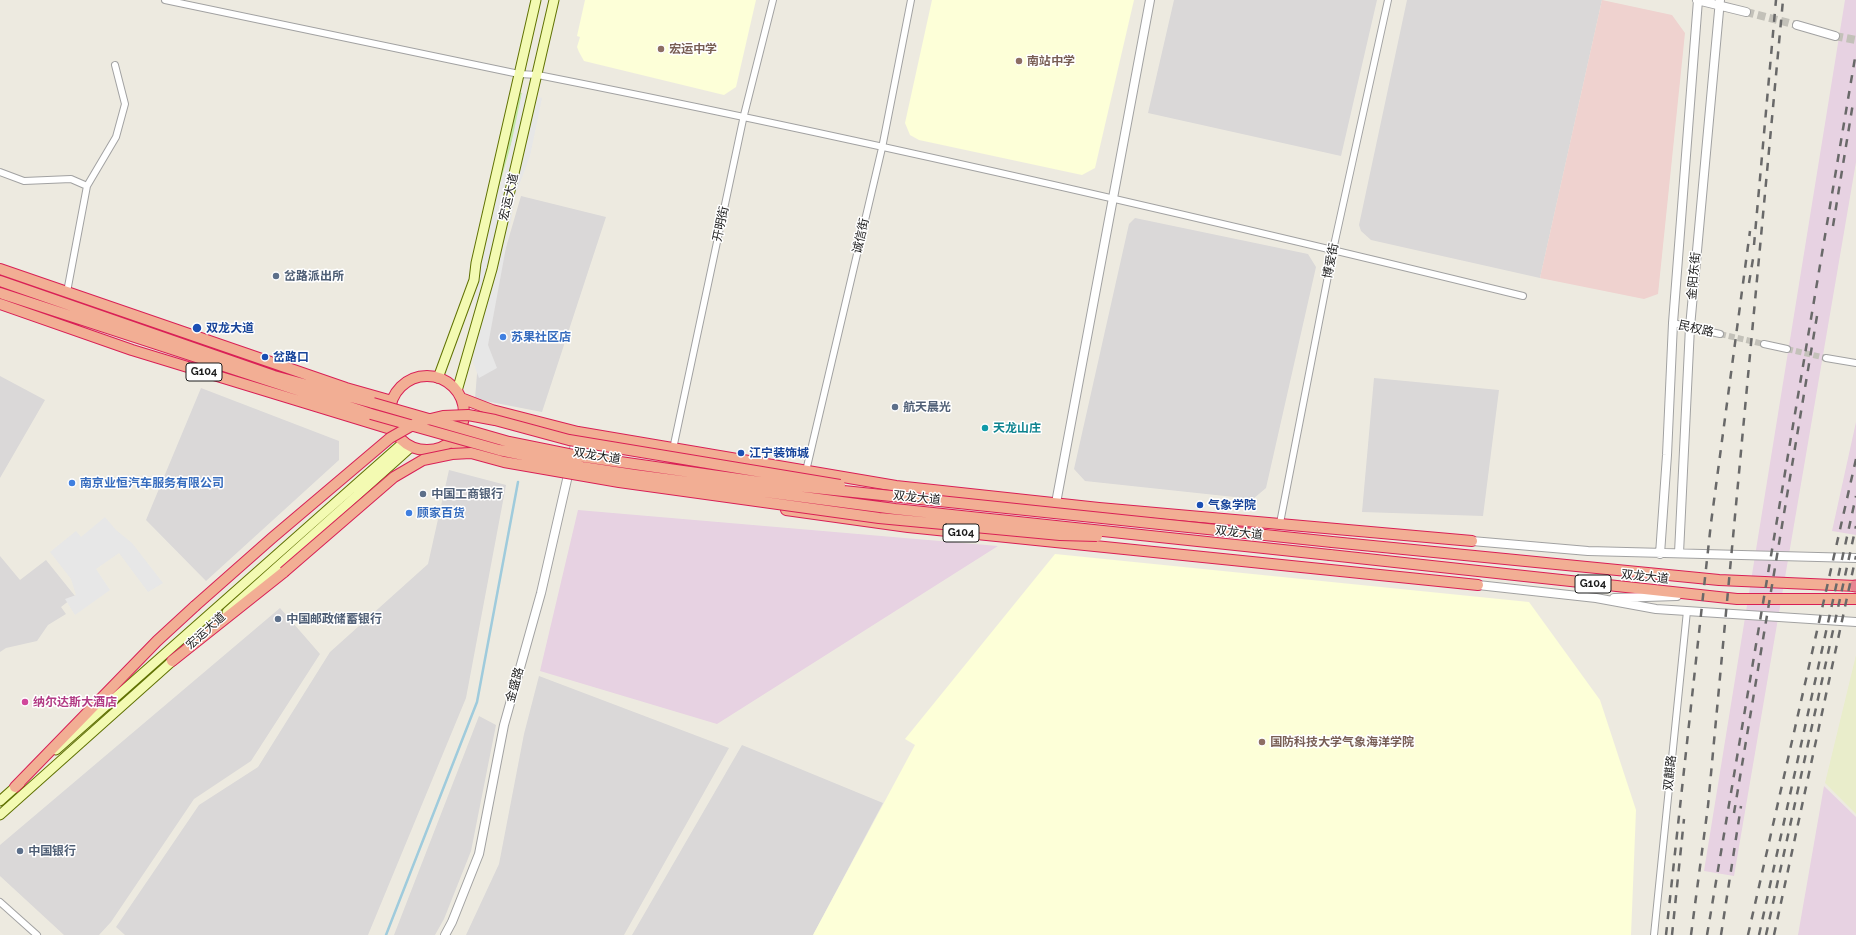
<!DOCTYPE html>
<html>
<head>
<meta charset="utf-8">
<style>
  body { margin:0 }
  canvas { display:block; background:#edeae0 }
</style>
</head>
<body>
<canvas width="1856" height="935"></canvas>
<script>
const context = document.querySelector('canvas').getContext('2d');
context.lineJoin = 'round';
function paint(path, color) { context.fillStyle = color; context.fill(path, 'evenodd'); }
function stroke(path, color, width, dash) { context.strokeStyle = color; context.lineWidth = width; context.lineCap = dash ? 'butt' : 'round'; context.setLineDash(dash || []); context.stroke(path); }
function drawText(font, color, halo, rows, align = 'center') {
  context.font = font + ' Raleway,"Noto Sans SC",sans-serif'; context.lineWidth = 3; context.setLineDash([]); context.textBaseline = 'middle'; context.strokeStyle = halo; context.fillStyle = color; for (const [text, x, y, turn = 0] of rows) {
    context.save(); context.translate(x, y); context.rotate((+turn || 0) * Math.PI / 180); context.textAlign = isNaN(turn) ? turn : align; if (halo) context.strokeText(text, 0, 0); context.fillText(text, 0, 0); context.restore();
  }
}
paint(new Path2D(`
  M1174,0H1377L1341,156L1148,113Z
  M1407,0H1602L1540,278L1371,240L1361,231L1359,225Z
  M521,196L606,217L542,412L475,399L480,336Z
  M1135,218L1308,254L1316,267L1266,488L1253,499L1085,481L1074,469L1129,224Z
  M0,376L45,400L0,478Z
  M1374,378L1499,390L1483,516L1362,512Z
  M201,388L339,441V460L206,581L146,520Z
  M449,470L506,485L466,698L368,935H125L116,927L199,805L258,767L330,652L428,564Z
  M0,556L20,580L46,560L75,596L61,607L66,614L48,625L37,641L6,648L0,652Z
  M280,608L320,654L251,761L194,799L111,922L99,935H64L0,876V845Z
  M539,676L729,748L624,935H466L499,864L524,734Z
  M479,716L496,725L471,851L444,919L435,935H394Z
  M742,745L883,803L813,935H632Z`), '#dad8d8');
paint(new Path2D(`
  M1602,0L1672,15L1685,33L1658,294L1644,299L1540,278Z`), '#efd2cf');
paint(new Path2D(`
  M1845,0H1856V162L1734,876L1704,871Z
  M1856,422V535L1832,531Z
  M578,510L998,546L717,724L540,671Z
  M1824,786L1856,817V935H1798Z`), '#e7d2e2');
paint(new Path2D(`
  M585,0H756L736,87L724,95L584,61L579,52L577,47L580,37L577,36Z
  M932,0H1134L1095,168L1082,175L919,140L910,135L905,123Z
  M1055,554L1529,602L1600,700L1636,810L1631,935H813L915,745L905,739Z`), '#fdffd8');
paint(new Path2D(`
  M1856,655V814L1825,783Z`), '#e9edcb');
paint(new Path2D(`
  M517,92L522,93L515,131L498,190L493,189Z`), '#c3e9a4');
paint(new Path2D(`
  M522,93L542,98L530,156L516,193L488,345L497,368L479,378L473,362L476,284L489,218L506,168Z
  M105,517L116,530L132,543L163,583L148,592L119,553L96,569L110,590L75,615L65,599L76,595L71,579L50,552L76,531L81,537Z`), '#e7e7e7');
stroke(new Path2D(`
  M386,935L477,702L518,482`), '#9fcbdc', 2.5);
stroke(new Path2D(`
  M1720,334L1764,344
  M1787,349L1826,358`), '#c3c1b9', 6, [6, 3]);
stroke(new Path2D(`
  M1746,12L1797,25
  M1835,36L1856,40`), '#c3c1b9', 8, [8, 4]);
const minor = new Path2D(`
  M165,0L519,74L538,75C868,140 1196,216 1523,296
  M0,172L24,181L71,179L87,186
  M67,292L87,186L116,137L125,104L115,65
  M1673,323L1720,334
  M1764,344L1787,349
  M1826,358L1856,363
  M673,449L744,115L773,0
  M806,471L882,148L911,0
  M1280,523L1333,250L1388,0
  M0,902L37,935
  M1654,935L1687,611`);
const tertiary = new Path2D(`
  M1697,0L1746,12
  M1797,25L1835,36
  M1056,503L1150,0
  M1472,541L1588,551L1856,558
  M1679,553L1690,327L1720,0
  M1660,554L1667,455L1673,323L1698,0
  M1478,585L1596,598L1656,609L1856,622
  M1614,598L1677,596
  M445,935L452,922L479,854L504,725L541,593L577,436`);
const secondary = new Path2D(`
  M438,378L474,280L476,263L536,0
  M457,391L492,269L554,0
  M227,612L411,447
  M56,750L404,442
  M0,801L20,783
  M0,815L178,656`);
const trunk = new Path2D(`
  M0,269L346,388L392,401
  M0,281L274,376L373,403
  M0,293L371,414
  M0,304L132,350L394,430
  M390 413a37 37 0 1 1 74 0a37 37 0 1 1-74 0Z
  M461,398L492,410L578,432L896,486L1099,508L1472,541
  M450,442L482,452
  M786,510L908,527L1478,585
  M1332,542L1719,580L1856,586
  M1330,555L1737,599H1856
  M172,661L284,572
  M15,787L157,641L195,606`);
const motorway = new Path2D(`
  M1855,586H1856`);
stroke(minor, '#a2a2a2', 8);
stroke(tertiary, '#a2a2a2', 10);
stroke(secondary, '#607203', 11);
stroke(trunk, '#d92056', 12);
stroke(motorway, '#d92056', 13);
stroke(minor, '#fff', 6);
stroke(tertiary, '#fff', 8);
stroke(secondary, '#f3fab2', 9);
stroke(trunk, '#f2ae94', 10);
stroke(motorway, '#e78592', 11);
stroke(new Path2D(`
  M1833,226L1853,103
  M1754,245L1776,0
  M1749,283L1754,253
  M1734,813L1817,316
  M1666,935L1711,523L1750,231
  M1672,935L1684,819
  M1691,935L1708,806L1783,0
  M1707,935L1856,52
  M1721,935L1741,806
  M1748,935L1856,459
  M1759,935L1856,496
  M1766,935L1856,526
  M1774,935L1856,556`), '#696969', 2.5, [8, 8]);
const trunkBridge = new Path2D(`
  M373,403L509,442L578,456L767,483L1332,542
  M371,414L499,450L582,467L635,475L895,509L1330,555
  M284,572L394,477L423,460L452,454L471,453L504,462L619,482L879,518L1060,535L1097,536
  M195,606L272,538L390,438L418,422L443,416L468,415L495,420L569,440L840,485`);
stroke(trunkBridge, '#d92056', 12, []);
stroke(trunkBridge, '#f2ae94', 10);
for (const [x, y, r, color] of [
  [661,49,4,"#8d6e63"],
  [1019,61,4,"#8d6e63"],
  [276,276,4,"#5c6f8a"],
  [197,328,5,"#1a4fb4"],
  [503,337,4,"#3f7fe0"],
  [265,357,4,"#1a4fb4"],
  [895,407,4,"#5c6f8a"],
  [985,428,4,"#0f9aa8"],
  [741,453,4,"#1a4fb4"],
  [72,483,4,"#3f7fe0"],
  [423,494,4,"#5c6f8a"],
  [1200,505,4,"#1a4fb4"],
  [409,513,4,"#3f7fe0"],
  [278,619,4,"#5c6f8a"],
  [25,702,4,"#d1479c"],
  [1262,742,4,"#8d6e63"],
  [20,851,4,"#5c6f8a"]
]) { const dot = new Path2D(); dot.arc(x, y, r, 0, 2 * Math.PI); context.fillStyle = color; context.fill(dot); stroke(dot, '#fff', 1.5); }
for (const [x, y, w] of [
  [204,372,36],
  [961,533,36],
  [1593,584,36]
]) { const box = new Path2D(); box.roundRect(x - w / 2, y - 9, w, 18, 3); context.fillStyle = '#fff'; context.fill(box); stroke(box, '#1b1b1b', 1); }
drawText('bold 11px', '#1b1b1b', null, [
  ["G104",204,372],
  ["G104",961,533],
  ["G104",1593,584]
]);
drawText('bold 12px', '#785e54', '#fff', [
  ["宏运中学",669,49],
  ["南站中学",1027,61],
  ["国防科技大学气象海洋学院",1270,742]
], 'left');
drawText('12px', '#1b1b1b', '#fff', [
  ["宏运大道",509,197,-77],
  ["开明街",721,224,-78],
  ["诚信街",861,236,-77],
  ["博爱街",1331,261,-79],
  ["金阳东街",1694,276,-85],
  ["民权路",1696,329,13],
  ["双龙大道",597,456,9],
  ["双龙大道",917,498,6],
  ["双龙大道",1239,533,6],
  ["双龙大道",1645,577,6],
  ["宏运大道",206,631,-42],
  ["金盛路",515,685,-74],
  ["双麒路",1670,773,-84]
]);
drawText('bold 12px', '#4e5e75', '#fff', [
  ["岔路派出所",284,276],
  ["航天晨光",903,407],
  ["中国工商银行",431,494],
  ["中国邮政储蓄银行",286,619],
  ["中国银行",28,851]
], 'left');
drawText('bold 12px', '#164399', '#fff', [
  ["双龙大道",206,328],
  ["岔路口",273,357],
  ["江宁装饰城",749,453],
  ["气象学院",1208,505]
], 'left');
drawText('bold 12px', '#366cbe', '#fff', [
  ["苏果社区店",511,337],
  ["南京业恒汽车服务有限公司",80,483],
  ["顾家百货",417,513]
], 'left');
drawText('bold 12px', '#0d838f', '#fff', [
  ["天龙山庄",993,428]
], 'left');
drawText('bold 12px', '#b23c85', '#fff', [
  ["纳尔达斯大酒店",33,702]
], 'left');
</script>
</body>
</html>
